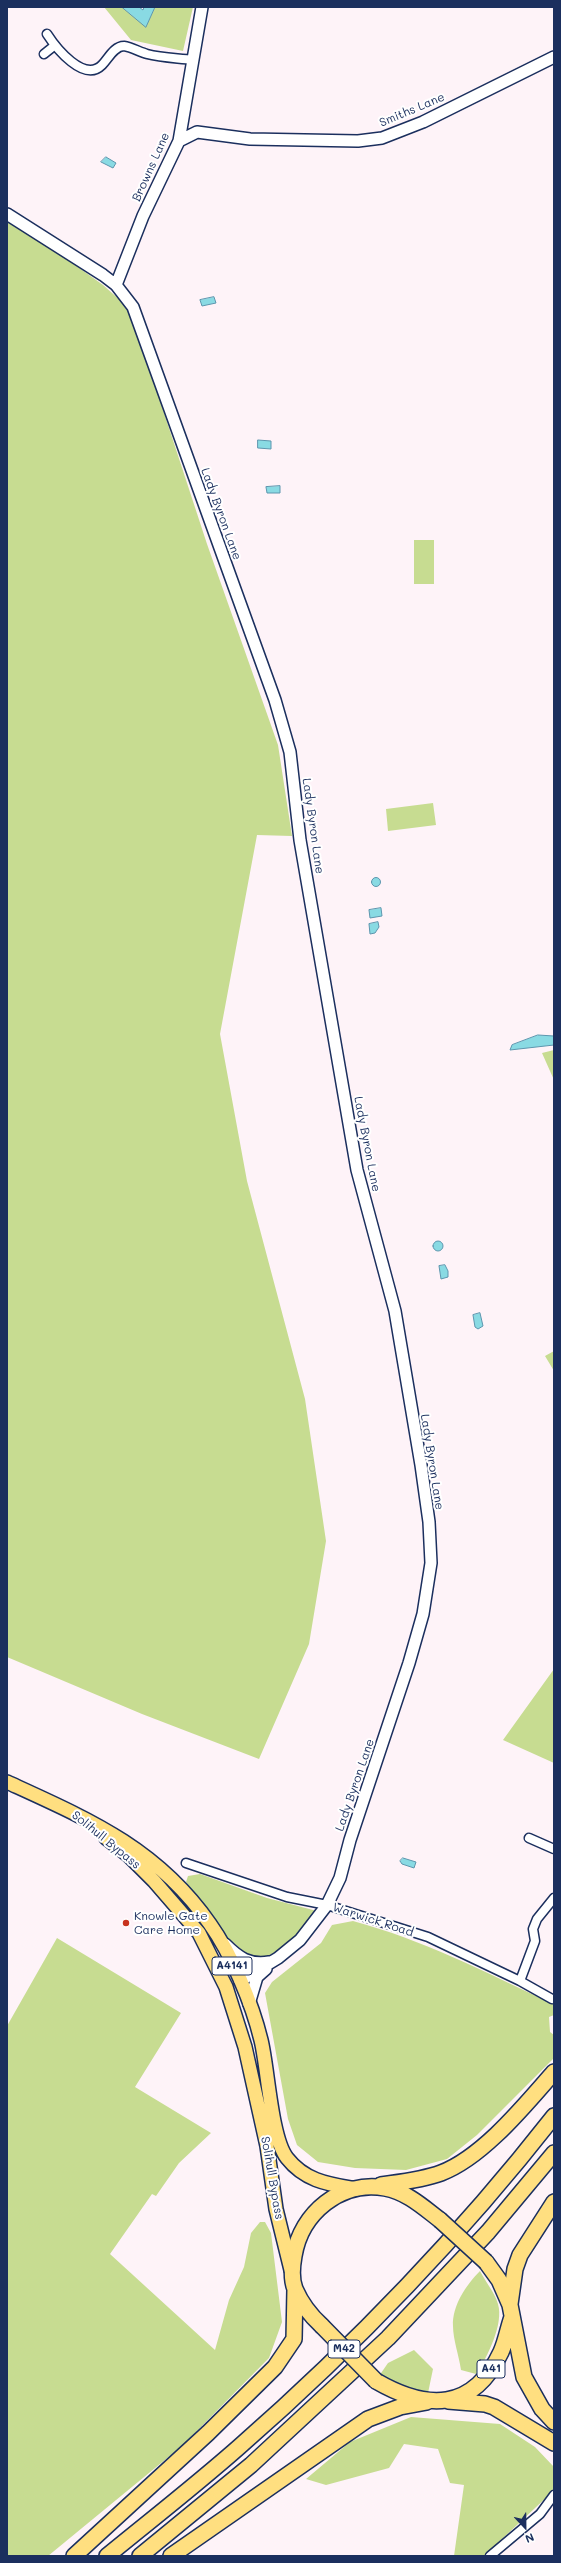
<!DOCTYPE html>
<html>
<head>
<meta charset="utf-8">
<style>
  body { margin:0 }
  #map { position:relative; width:561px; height:2563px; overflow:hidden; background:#fef3f8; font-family:Mali,sans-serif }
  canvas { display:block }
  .frame { position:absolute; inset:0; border:8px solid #1b2f5e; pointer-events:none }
  .north { position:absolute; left:505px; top:2507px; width:40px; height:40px; -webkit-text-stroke:3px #fff; paint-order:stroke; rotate:158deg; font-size:11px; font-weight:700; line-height:16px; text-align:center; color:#1b2f5e }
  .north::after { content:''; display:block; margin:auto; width:14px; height:18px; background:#1b2f5e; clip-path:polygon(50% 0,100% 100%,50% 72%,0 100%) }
</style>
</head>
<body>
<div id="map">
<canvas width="561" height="2563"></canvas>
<div class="frame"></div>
<div class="north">N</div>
</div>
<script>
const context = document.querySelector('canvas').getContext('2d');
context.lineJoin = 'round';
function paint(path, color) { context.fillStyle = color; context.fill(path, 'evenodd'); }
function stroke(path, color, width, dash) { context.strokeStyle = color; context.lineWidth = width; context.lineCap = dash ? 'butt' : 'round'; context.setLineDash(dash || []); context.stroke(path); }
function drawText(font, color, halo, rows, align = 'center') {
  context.font = font + ' Mali,sans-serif'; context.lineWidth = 4; context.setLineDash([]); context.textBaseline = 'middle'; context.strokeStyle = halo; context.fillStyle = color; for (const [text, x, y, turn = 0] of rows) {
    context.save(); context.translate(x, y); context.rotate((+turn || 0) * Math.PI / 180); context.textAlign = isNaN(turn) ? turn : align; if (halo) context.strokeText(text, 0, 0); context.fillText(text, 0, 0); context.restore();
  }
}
paint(new Path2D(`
  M104,7H122L146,26L155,7H193L183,51L131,40Z
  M7,216L103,285L130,309L207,544L278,745L292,836L257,835L220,1034L247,1181L305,1399L326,1541L309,1644L259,1759L142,1714L7,1657Z
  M414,540H434V584H414Z
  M433,803L436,825L388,831L386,809Z
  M554,1050V1080L542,1053Z
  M554,1351V1371L545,1356Z
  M554,1669V1763L503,1740Z
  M200,1874L267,1898L317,1911L286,1948L263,1958L249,1956L228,1938L186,1882L188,1876Z
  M353,1921C423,1940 483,1971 549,2002L554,2000V2015L549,2017L550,2032L554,2035V2058L477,2135L447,2159L406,2170L355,2168L318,2162L297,2145L288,2119L265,1993L272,1982L321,1943L332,1925Z
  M57,1938L181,2013L135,2087L211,2133L179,2163L156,2196L152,2194L110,2254L215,2350L229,2300L244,2267L251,2233L260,2222H265L271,2233L282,2322L269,2358L183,2445L48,2556H7V2026Z
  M480,2271C485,2281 495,2293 498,2304C504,2324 487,2358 476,2374L461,2370C459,2356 453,2339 453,2326C452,2306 466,2285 480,2271Z
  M414,2350L433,2369L428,2393H409L379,2376L388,2363Z
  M411,2417L500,2424L535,2447L554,2467V2487L551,2493L484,2556H454L464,2485L450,2483L438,2449L404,2444L389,2468L326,2485L306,2479L350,2442Z`), '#c7dc91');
const water = new Path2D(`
  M122,7H139L143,10L144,7H155L146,27Z
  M106,157L116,163L113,168L101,162Z
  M214,297L216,303L202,306L200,300Z
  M258,440L271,441V449L258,448Z
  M280,486V493H267L266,487Z
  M371.5 882a4.5 4.5 0 1 1 9 0a4.5 4.5 0 1 1-9 0Z
  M381,908L382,916L370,918L369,910Z
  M378,922L379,927L375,933L370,934L369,924Z
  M538,1035L554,1036V1045L510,1050L512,1045Z
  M433 1246a5 5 0 1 1 10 0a5 5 0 1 1-10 0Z
  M445,1265L448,1271V1277L441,1279L439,1266Z
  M480,1313L483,1326L478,1329L475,1327L473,1315Z
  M403,1858L416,1862L414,1868L402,1864L400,1861Z`);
paint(water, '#89dae3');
stroke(water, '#5d96ae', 1);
const street = new Path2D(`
  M47,34C56,48 84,83 102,65C108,59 114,46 124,46C131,47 140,52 147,54C162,58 178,58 193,60
  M44,54L54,46
  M529,1838L554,1849
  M186,1863L287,1897L327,1905L428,1937L520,1981L552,1999
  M520,1981L535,1941L533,1929L537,1919L554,1898
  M490,2556L540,2514L554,2495`);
const secondary = new Path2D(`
  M179,141L197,132L250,139L358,141L382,138L423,122L554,57
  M7,214L103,275L116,285L133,307L275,700L290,752L300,840L357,1170L395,1311L421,1465L429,1522L431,1563L423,1614L409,1663L350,1840L340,1878L327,1905L300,1940L278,1958L240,1981
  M116,285L143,216L179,141L202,7
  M225,1944C239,1958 249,1965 269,1962
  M249,2004L257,1977L266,1969`);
const primary = new Path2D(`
  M7,1782C88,1819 157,1848 210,1924C232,1955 252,2003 261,2040C268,2068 271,2138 287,2158C305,2181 328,2184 356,2189
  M106,1838L129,1856L154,1881L199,1933L226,1987L245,2047L267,2146L276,2209L291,2270`);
const highway = new Path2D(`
  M381,2185C402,2182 422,2180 441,2173C483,2157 525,2105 554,2072
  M486,2262L499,2280L510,2305L524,2377L542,2409L554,2422
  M510,2304L515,2269L520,2255L554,2202
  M322,2326C311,2316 301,2303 295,2289C291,2279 292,2267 294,2256C301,2213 341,2180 385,2188C407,2192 423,2207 440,2220
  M376,2381C426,2410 473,2412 501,2352C506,2341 508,2328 512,2317
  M448,2401L485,2404L494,2407L554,2443
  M74,2556L208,2433L275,2367L294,2339L295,2289
  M107,2556C151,2520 196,2485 239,2447C353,2347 460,2236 554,2116
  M140,2556L251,2465L388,2338L488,2232L554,2153
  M171,2556L368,2419L400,2407L427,2402`);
stroke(street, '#1b2f5e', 11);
stroke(secondary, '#1b2f5e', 14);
stroke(primary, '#1b2f5e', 16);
stroke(highway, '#1b2f5e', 18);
stroke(street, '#fff', 8);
stroke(secondary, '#fff', 11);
stroke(primary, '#ffdf80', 13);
stroke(highway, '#ffdf80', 15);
const highwayBridge = new Path2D(`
  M440,2220L486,2262
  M322,2326L376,2381`);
stroke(highwayBridge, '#1b2f5e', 18, []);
stroke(highwayBridge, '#ffdf80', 15);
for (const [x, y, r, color] of [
  [126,1923,4,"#c8321e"]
]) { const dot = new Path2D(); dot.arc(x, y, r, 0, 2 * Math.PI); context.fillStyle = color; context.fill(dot); stroke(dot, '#fff', 1.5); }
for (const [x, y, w] of [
  [232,1966,40],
  [344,2349,32],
  [491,2369,28]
]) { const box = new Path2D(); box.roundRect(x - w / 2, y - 9, w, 18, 3); context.fillStyle = '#fff'; context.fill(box); stroke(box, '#1b2f5e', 1); }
drawText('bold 11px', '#1b2f5e', null, [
  ["A4141",232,1966],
  ["M42",344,2349],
  ["A41",491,2369]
]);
drawText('12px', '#1b2f5e', '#fff', [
  ["Smiths Lane",412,110,-23],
  ["Browns Lane",151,167,-66],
  ["Lady Byron Lane",221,514,70],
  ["Lady Byron Lane",313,826,82],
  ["Lady Byron Lane",367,1144,79],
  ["Lady Byron Lane",432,1462,81],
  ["Lady Byron Lane",355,1785,-71],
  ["Solihull Bypass",106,1840,39],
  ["Warwick Road",373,1920,18],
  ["Solihull Bypass",272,2178,80]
]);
drawText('12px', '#1b2f5e', '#fff', [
  ["Knowle Gate",134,1916],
  ["Care Home",134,1930]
], 'left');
</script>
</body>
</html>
